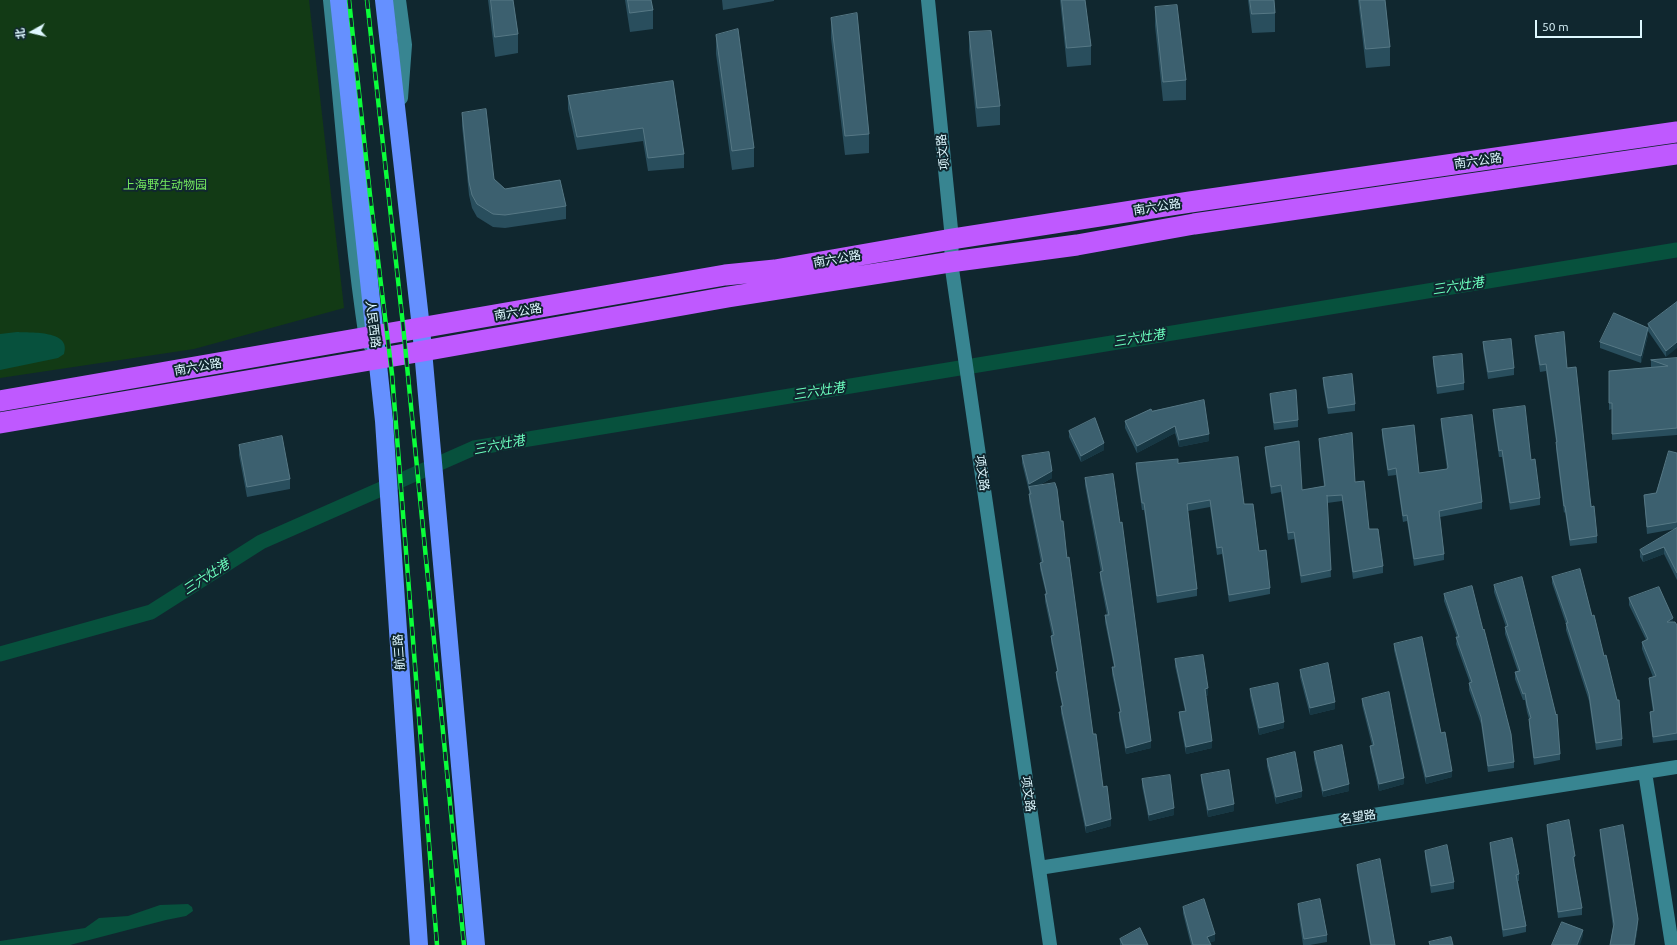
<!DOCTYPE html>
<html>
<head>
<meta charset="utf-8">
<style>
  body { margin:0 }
  #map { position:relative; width:1677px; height:945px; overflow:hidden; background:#10272f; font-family:Ubuntu,"Noto Sans SC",sans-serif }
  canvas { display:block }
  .north { position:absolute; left:12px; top:12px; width:40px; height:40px; -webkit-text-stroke:3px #10272f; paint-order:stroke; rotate:262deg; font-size:11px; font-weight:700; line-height:16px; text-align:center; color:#def8ff }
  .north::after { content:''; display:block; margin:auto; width:14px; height:18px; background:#def8ff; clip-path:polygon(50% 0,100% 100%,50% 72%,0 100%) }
  .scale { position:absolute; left:1535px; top:20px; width:107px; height:18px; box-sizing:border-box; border:2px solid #def8ff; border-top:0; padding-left:5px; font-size:12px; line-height:14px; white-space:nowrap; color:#def8ff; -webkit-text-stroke:3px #10272f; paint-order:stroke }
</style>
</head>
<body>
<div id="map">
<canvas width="1677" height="945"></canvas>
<div class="north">北</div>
<div class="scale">50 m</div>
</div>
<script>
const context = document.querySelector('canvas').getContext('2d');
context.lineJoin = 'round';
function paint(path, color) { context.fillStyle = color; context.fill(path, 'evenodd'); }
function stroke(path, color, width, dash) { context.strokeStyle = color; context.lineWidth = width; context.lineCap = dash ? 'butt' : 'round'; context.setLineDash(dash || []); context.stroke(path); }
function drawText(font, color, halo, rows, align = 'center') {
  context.font = font + ' Ubuntu,"Noto Sans SC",sans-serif'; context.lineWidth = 4; context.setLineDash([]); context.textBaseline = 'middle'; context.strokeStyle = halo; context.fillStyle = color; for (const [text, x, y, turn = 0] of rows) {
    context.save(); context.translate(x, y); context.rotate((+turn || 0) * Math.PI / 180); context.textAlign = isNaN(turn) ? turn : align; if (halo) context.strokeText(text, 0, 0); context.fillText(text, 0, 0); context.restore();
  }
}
paint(new Path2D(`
  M0,0H309L344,308L194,349L0,378Z`), '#123a15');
paint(new Path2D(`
  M17,332C31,333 72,330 64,354L58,358L0,370V334Z
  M188,904L192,907L193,911L186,916L166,920L70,945H0V941L85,928L99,918L128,916L160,905Z`), '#07513d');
stroke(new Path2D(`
  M0,654L151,612L261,542L474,448L1677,250`), '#07513d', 15);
stroke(new Path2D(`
  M330,0C342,113 349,226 366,339L370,345
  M399,0L405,45L401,98
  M928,0L952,239L951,262L1050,945
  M1645,772L1672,945
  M1039,868L1677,767`), '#388591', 14);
stroke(new Path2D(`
  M339,0L384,421L419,945
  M384,0L421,328L476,945`), '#6590ff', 18);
stroke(new Path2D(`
  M0,401L725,275L775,270L952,239L1190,202L1677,132
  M0,423L423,351L728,297L951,262L1077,245L1194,224L1677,154`), '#bf59ff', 21);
const rail = new Path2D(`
  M349,0L370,195L392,374L437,945
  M367,0L403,325L464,945`);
stroke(rail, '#0aff3a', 4.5);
stroke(rail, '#10272f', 3, [9]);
paint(new Path2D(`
  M488,0H513L518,34V53L495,57Z
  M625,0H651L653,10V29L630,32Z
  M722,0H774V1L723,10Z
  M1060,0H1085L1091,46V65L1067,67Z
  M1248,0H1274L1275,13V32L1252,33Z
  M1358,0H1385L1390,47V66L1366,68Z
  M1155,7L1186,80V100L1163,101L1155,26Z
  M831,18L869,134V153L845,155L831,38Z
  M969,32L1000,106V125L977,127L969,51Z
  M716,35L754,148V167L732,170L716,54Z
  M673,81L684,154V168L648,171L643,141L577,150L568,109V96Z
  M462,113L494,179L505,189L566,206V219L505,228L493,227L477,217L472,208L469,195L462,126Z
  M1677,302L1666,357L1648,331V324Z
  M1648,335L1641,363L1600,348V342Z
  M1535,336L1567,368L1597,536V543L1570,546L1565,512L1564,513L1556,449V442L1546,371L1540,372L1535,342Z
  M1483,342L1514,368V375L1488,379L1483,349Z
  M1433,357L1464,383V390L1437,394L1433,364Z
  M1677,358V435L1612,440V409L1609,410V371L1652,367H1651V360Z
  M1323,378L1355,404V411L1328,414L1323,385Z
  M1270,394L1298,420V427L1274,430L1270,401Z
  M1493,410L1531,460L1540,498V505L1510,510L1502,457H1499L1493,417Z
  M1152,411L1209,441L1179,447L1175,433L1137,453L1125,428V421Z
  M1441,419L1482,502V509L1440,517L1444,554V560L1414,566L1407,521L1403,522L1396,475L1388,476L1382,436V429L1419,473L1447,469L1441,426Z
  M1069,431L1104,450L1081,462L1069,437Z
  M1319,439L1355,482L1369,529L1383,566V573L1353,579L1342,501L1327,503L1331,577L1301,583L1294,539L1288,540L1281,492L1271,494L1265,453V447L1302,490L1324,486L1319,446Z
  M239,445L290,479V489L247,497L239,455Z
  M1677,453V580L1664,554L1643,562L1640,557V550L1675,529L1647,534L1644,495L1656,493Z
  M1022,456L1052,478L1038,486L1061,521L1067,558L1093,734L1111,826L1086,833L1061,713V706H1062L1056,678V672L1057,671L1051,642V636L1052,635L1045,601V594H1046L1040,569V563L1041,562L1029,501V490V491L1022,463Z
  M1136,463H1178L1244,504L1270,588V594L1229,602L1222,554L1217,555L1210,507L1188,511L1197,589V596L1157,603L1144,510H1142L1136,470Z
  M1085,478L1120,523L1151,748L1126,754L1119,719V712H1120L1112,674V667H1114L1105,622V615H1107L1100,579V572H1101L1085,485Z
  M1552,577L1592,616L1622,739V746L1596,750L1589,701L1566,630V624L1552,583Z
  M1494,585L1560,754V760L1534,765L1529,725V719L1527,712L1525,700H1523L1515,679V672H1518L1505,634V627H1506L1494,592Z
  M1444,594L1514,762V768L1488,772L1481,724L1469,690V683H1470L1456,644L1457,637L1444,601Z
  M1629,598L1673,622L1677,625V740L1653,743L1650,719V712H1653L1649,684V678L1653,677L1642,649V642L1646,640L1629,605Z
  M1394,644L1441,733L1452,777L1426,784L1394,650Z
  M1175,659L1208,695L1206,696L1212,748L1186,754L1179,718V712L1185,711L1175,666Z
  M1300,670L1335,709L1310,715L1300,677Z
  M1250,689L1284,728L1259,735L1250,696Z
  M1362,699L1404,784L1379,791L1370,752V746L1372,745L1362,705Z
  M1314,752L1349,791L1323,797L1314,759Z
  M1267,759L1302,797L1276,804L1267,766Z
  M1201,775L1234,811L1208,817L1201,781Z
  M1142,779L1174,815L1149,821L1142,786Z
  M1547,825L1575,863H1574L1582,908V915L1558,918L1547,831Z
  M1600,830L1638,925L1635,945H1610L1613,927L1600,836Z
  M1490,843L1519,874V881H1518L1526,926V932L1503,937L1490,850Z
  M1425,851L1454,882V889L1431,893L1425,857Z
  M1357,865L1395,945H1370L1357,871Z
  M1298,904L1327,935V942L1310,945H1303L1298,911Z
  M1183,907L1215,941L1210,942L1211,945H1191L1183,913Z
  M1120,939L1148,945H1120Z`), '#294e5d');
paint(new Path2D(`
  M1648,328V335L1641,363V356Z
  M1677,342V348L1666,357V351Z
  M1175,426V433L1137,453V446Z
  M1209,434V441L1179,447V440Z
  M1104,443V450L1081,462V456Z
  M1052,471V478L1030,490L1029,487V491V484Z
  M1664,547V554L1643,562V555Z
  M1673,618V625L1667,622Z
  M1208,688V695L1205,696V689Z
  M1335,702V709L1310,715V708Z
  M1284,722V728L1259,735V728Z
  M1151,741V748L1126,754V748Z
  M1212,741V748L1186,754V747Z
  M1452,771V777L1426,784V777Z
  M1404,778V784L1379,791V784Z
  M1349,784V791L1323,797V791Z
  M1302,791V797L1276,804V797Z
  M1234,804V811L1208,817V810Z
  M1174,808V815L1149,821V815Z
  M1111,819V826L1086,833V826Z
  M1575,856V863L1573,864V857Z
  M1638,919V925L1635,945H1634Z
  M1583,930V936L1580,945H1577Z
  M1215,934V941L1207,943V937Z`), '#173743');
const building = new Path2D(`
  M491,0H513L518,34L495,37Z
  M628,0H651L653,10L630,13Z
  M1062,0H1085L1091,46L1067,48Z
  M1250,0H1274L1275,13L1252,14Z
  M1360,0H1385L1390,47L1366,49Z
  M1177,5L1186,80L1163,82L1155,7Z
  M857,13L869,134L845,136L831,18Z
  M738,29L754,148L732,151L716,35Z
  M991,31L1000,106L977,108L969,32Z
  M673,81L684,154L648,158L643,128L577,137L568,96Z
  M486,109L494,179L505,189L560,180L566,206L505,215L493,214L477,204L472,195L469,182L462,113Z
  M1677,302V342L1666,351L1648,324Z
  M1614,313L1648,328L1641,356L1600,342Z
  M1564,332L1567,368L1576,367L1591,507L1594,506L1597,536L1570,540L1565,506H1564L1556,442H1557L1546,364L1540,365L1535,336Z
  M1511,339L1514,368L1488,372L1483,342Z
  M1462,354L1464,383L1437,387L1433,357Z
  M1677,358V428L1612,434V403H1609V371L1668,366L1651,360Z
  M1352,374L1355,404L1328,408L1323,378Z
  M1296,390L1298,420L1274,423L1270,394Z
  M1204,400L1209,434L1179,440L1175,426L1137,446L1125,421L1151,409L1152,411Z
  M1525,406L1531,460L1535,459L1540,498L1510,503L1502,450L1499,451L1493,410Z
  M1472,415L1482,502L1439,511L1444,554L1414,559L1407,515L1403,516L1396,468L1388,470L1382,429L1414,425L1419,473L1447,469L1448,467L1441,419Z
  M1095,418L1104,443L1081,456L1069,431Z
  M1352,433L1355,482L1364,481L1369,529H1378L1383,566L1353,572L1342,495L1327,496V495L1331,570L1301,576L1294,532L1288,533L1281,485L1271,487L1265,447L1299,441L1302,490L1325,486L1319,439Z
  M282,436L290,479L247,487L239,445Z
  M1669,451L1677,453V522L1647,527L1644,495L1656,493Z
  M1049,452L1052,471L1029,484L1022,456Z
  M1238,457L1244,504H1253L1259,551L1266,550L1270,588L1229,595L1222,547L1217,548L1210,500L1187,504L1197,589L1157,596L1144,503H1142L1136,463L1178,459V463Z
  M1113,474L1120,523L1122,522L1151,741L1126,748L1119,712H1121L1112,667H1115L1105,615H1109L1100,572L1103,571L1085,478Z
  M1055,483L1057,489L1061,521H1063L1067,558L1069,557L1093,734H1096L1103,787L1107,786L1111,819L1086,826L1061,706H1063L1056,672L1058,671L1051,636L1054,635L1045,594H1047L1040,563L1043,562L1029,494H1031L1029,487Z
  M1677,528V573L1664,547L1643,555L1640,550Z
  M1580,569L1592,616L1594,615L1604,656L1606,655L1617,700H1619L1622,739L1596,743L1589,694L1566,623H1568L1552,577Z
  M1522,577L1556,715L1557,714L1560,754L1534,758L1529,719L1531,718L1527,705L1525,693L1523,694L1515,672L1520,671L1505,627L1508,626L1494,585Z
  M1472,586L1483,630L1484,629L1511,734L1514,762L1488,766L1481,717L1469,683L1472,682L1456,637H1459L1444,594Z
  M1659,587L1673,618L1667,622H1675L1677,625V733L1653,737L1650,712L1654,711L1649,678L1656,676L1642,642L1648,639L1629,598Z
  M1422,637L1441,733L1445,732L1452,771L1426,777L1394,644Z
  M1203,655L1208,688L1205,689L1212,741L1186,747L1179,712L1186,711L1175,659Z
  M1328,663L1335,702L1310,708L1300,670Z
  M1278,683L1284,722L1259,728L1250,689Z
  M1389,692L1404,778L1379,784L1370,746L1374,745L1362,699Z
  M1342,745L1349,784L1323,791L1314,752Z
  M1295,752L1302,791L1276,797L1267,759Z
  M1229,770L1234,804L1208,810L1201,775Z
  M1170,775L1174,808L1149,815L1142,779Z
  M1569,820L1575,856L1573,857L1582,908L1558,912L1547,825Z
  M1623,825L1638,919L1634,945H1610L1614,924L1600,830Z
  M1512,838L1519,874L1516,875L1526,926L1503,930L1490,843Z
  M1447,845L1454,882L1431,886L1425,851Z
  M1380,859L1395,945H1371L1357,865Z
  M1204,899L1215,934L1207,937L1211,945H1193L1183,907Z
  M1320,899L1327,935L1304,939L1298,904Z
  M1562,922L1583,930L1577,945H1552Z
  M1140,928L1148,945H1123L1120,939Z
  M1451,937L1453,945H1430L1429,942Z`);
paint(building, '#3c606f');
stroke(building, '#567885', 1);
drawText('12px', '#def8ff', '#10272f', [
  ["项文路",943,152,-96],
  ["南六公路",1478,161,-8],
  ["南六公路",1157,207,-9],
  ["南六公路",837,259,-10],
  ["南六公路",518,312,-10],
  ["人民西路",373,324,83],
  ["南六公路",198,367,-10],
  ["项文路",982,473,82],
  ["航三路",399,652,-94],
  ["项文路",1028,794,82],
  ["名望路",1358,817,-9]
]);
drawText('12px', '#75ea5f', '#10272f', [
  ["上海野生动物园",165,185]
]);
drawText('italic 13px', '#6cffbe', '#10272f', [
  ["三六灶港",1458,286,-9],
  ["三六灶港",1139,338,-9],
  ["三六灶港",819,391,-9],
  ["三六灶港",499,445,-11],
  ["三六灶港",206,577,-33]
]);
</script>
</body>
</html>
